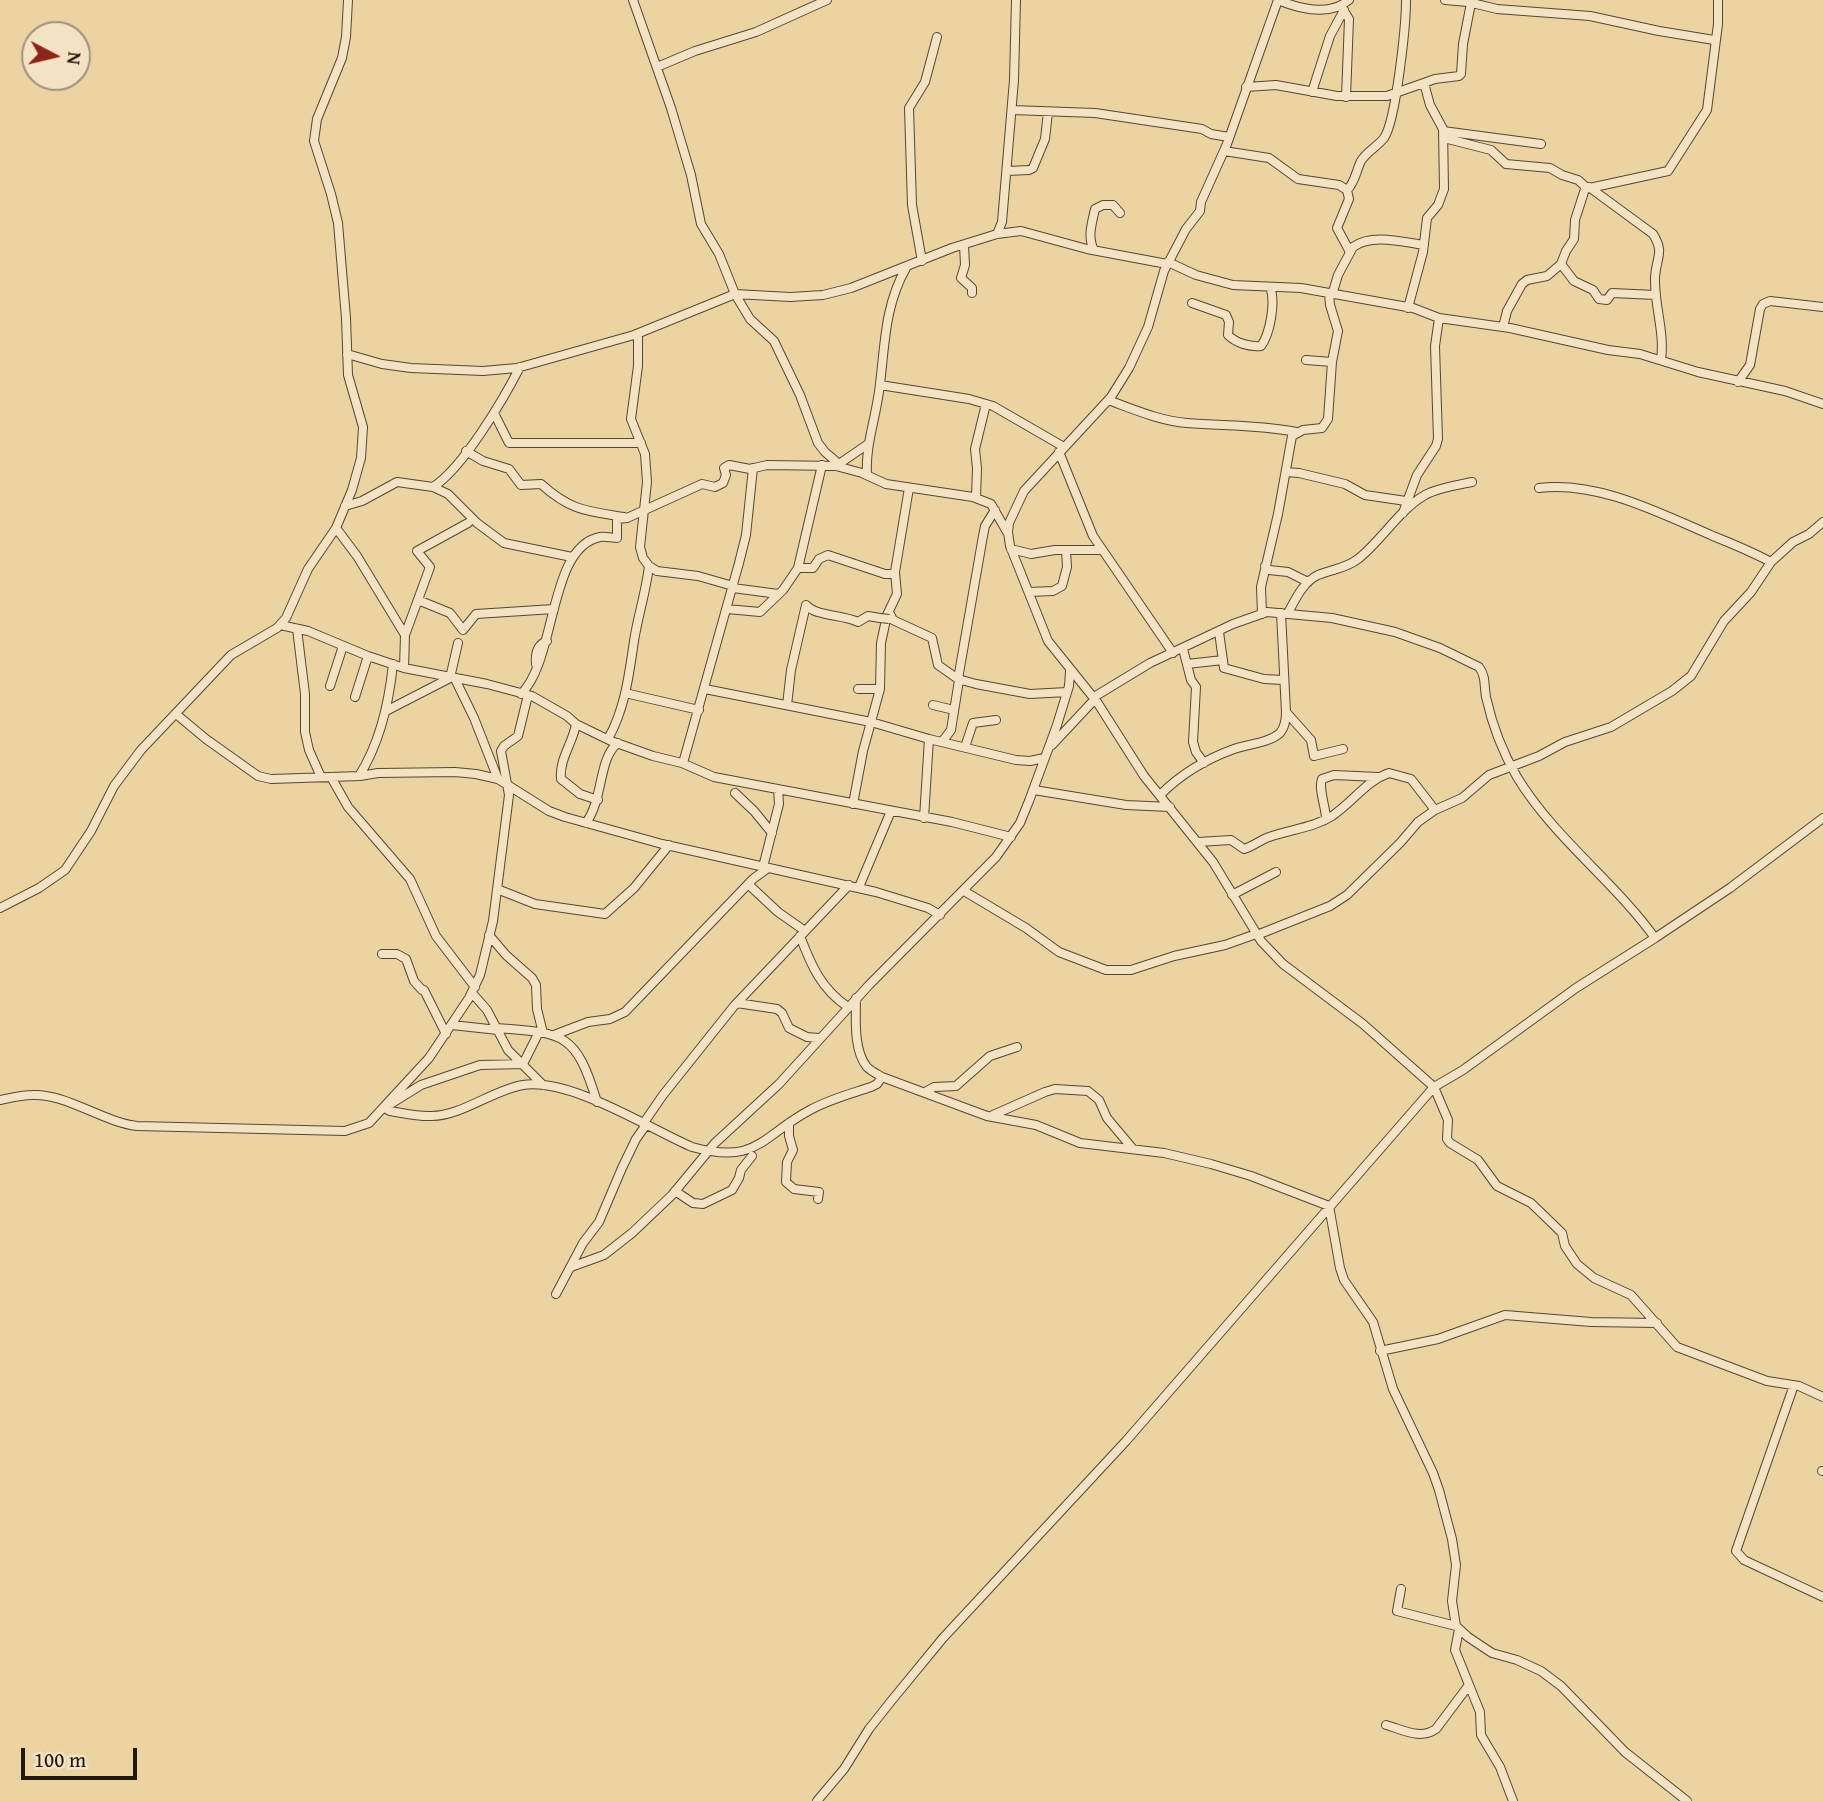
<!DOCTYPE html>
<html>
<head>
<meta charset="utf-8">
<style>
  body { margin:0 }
  #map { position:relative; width:1823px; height:1801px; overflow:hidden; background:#ecd3a2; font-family:"Gentium Book Plus",serif }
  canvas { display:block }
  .north { position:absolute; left:21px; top:21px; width:70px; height:70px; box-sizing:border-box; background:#f3e2c3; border:2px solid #9f927b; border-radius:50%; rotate:97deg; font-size:19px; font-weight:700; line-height:28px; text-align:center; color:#22190e }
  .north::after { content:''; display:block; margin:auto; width:24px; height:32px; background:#8f2418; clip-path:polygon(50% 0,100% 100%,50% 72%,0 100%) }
  .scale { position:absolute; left:21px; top:1748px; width:116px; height:32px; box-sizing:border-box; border:4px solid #22190e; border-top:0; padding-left:9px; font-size:21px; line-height:24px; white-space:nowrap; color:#22190e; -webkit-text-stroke:5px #f3e2c3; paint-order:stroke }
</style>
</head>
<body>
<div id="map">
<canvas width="1823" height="1801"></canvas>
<div class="north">N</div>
<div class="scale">100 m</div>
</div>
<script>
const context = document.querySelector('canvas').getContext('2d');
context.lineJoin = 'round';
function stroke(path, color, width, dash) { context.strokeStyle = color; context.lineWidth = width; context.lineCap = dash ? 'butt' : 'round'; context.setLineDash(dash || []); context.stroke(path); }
const street = new Path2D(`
  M633,0L671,108L691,175L701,224L719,254L735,294L750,319L774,341L800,395L818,443L825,452L839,464
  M1278,0L1227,144L1201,202L1200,211L1186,229L1164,271L1148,327L1129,368L1111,397L1024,491L1009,523L1008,532L1010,546L1048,641L1097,702L1144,776L1213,862L1261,941L1283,964L1363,1024L1434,1087L1448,1120L1447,1139L1450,1143L1478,1160L1497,1186L1531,1203L1562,1233L1565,1246L1577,1264L1594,1278L1631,1295L1677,1347L1767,1381L1799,1386L1823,1397
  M1278,0C1300,9 1329,17 1349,0
  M1445,0L1468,2L1497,9L1590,16L1659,31L1714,40
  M1341,6L1349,19L1346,97
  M657,67L695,51L756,32L827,0
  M1246,87L1276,85L1337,96H1387L1435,79L1459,76L1461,74L1463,44L1471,3
  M1312,92L1330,36L1344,10
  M1012,110L1095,113L1202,129L1211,134L1229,137
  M1443,131L1541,144
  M1444,138L1491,150L1506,164L1550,168L1562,175L1578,180L1587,188
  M1224,151L1269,158L1298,179L1339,185L1347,190
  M1007,171L1029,170L1033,168L1045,139L1048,112
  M1589,187L1653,234C1665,253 1656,258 1655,277C1654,305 1665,332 1661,360
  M997,234L1002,222L1014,80L1016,0
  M964,245L965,265L961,278L972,288V293
  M1094,250C1087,237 1092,223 1095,209L1103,205H1113L1120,213
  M1350,252L1337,228L1349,199L1347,190C1355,183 1356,171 1361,161C1367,151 1377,147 1384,138C1396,121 1406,25 1406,0
  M922,261L912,205L909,108L925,82L937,37
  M1168,262L1196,275L1233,285L1301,288L1413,308L1439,318L1510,328L1608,350L1640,354L1698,372L1785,391L1823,404
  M1561,264L1574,281L1593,290L1599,299L1607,300L1612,293L1656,295
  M1332,295L1338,275L1353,247C1371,233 1403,242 1424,245
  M1192,303L1226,315L1229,322L1228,335C1236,343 1249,347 1261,346C1270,334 1276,302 1270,287
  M1408,308L1423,252L1427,218L1438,205L1444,189L1443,129L1430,105L1424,83
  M1503,327L1507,311L1522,284L1527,280L1547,276L1561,264L1566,251L1574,239L1575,220L1585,189L1668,171L1707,110L1718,24V0
  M638,334V366L631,419L645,454L647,482L640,547L643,558L649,566L657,571L698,576L733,586
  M347,354L382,364L411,368L483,371L517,368L634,335L735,294L790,297L823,295L851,288L952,248L997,234L1021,231L1087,249L1167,264
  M1306,360L1332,362
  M1738,382L1750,365L1760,309L1763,304L1770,301L1823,307
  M880,385L969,399L993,406L1064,447
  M1108,400C1133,409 1160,421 1187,423C1224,426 1260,425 1296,432
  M494,413L509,443H641
  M466,451L483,461L509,469L521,485L541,484C571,511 587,511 624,517
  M1059,452L1093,536L1173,653
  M836,466L868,444
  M1286,472L1299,473L1345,484L1365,495L1406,501
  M867,475C865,444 877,415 880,384C885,343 885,305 906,268
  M433,487C463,468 503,400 520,367
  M1539,488C1599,481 1659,513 1713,536C1733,544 1752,552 1771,562
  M976,498L977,468L975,449L986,404
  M345,506L362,501L397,482L433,487L448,494L477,523L504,543L572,557
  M1403,513L1417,475L1436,446L1438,439L1435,346L1439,318
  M336,528L357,556L405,635
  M1011,549L1031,554L1055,550H1102
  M1265,566L1269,570L1288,572L1308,582
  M798,568H813L819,559L828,555L885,574H895
  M733,588L778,594
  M1029,592L1053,591L1062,586L1067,567L1066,550
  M418,600L450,613L463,630L476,614L554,609
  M727,609L760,612L783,590L798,568L822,465
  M889,612L893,620L932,638L938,665L958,679L976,684L1030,694L1067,692
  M1288,613C1295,600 1303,582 1318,575C1332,569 1345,569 1358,559C1381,541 1399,510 1425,495C1437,488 1457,485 1472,482
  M1262,614L1261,587L1278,514L1292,436L1303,430L1322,428L1328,419L1332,362L1338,331L1330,305L1329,294
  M280,625L308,631L368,656L404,668L487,684L532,696L567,716L576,724L611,741L653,756L682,763L714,777L952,822L1011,837
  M297,629L305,694V732L309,750L321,777
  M1219,632L1224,668L1264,679L1283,680
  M1183,649L1191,680L1196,687L1193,742L1196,752L1204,763
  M536,664C535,654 537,645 547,641
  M1187,664L1223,660
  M404,668L405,635L430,567L417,551L468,523
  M455,679L474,718L498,779
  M958,679L983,536L985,526L995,510
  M330,686L343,646
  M705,689L871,722L929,739L1016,760L1030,761L1044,758
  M858,689H880
  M625,693L699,710
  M521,694C557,659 548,547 600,537C605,536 612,538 617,538V519L627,518L702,484L715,487L723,483L726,475L724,468L729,465L750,469L767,465L836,466L862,473L886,484L973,497L991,504L1007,532
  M355,697L368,656
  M1094,697L1150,663L1233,624L1267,612L1332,618L1395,632L1440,648L1479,667C1486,676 1484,686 1486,697C1492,724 1503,753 1517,777C1554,838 1614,881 1655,938
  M787,705L791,670L806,605C817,617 842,614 858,622L868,616L880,618
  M933,705L954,710
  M386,711L450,678L458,643
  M1286,712L1311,740L1314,756L1343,749
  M176,714L206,739L258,776L271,779L360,776L378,773L455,772L476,774L498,779L549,811L565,817L662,844L876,892L928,908L940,915
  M576,724C573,743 559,759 561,779L580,794L598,800
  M608,739C625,709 629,675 634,641C638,615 646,592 649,566
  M942,742L951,730L959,680
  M1052,745L1095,699
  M965,747L973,723L996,720
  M683,763L739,563L746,535L753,468
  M359,776C380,743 389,703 393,664
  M331,777L348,807L410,879L436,936L475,987
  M1034,790L1126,805L1170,807
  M735,793L754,811L772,833
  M1160,795C1181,774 1206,759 1234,749C1248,744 1269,743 1280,733C1285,727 1286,719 1286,712L1281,613
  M853,804L863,751L880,689L881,643L887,615L897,594L895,572L909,488
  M924,818L929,739
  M1326,819C1326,807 1318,789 1322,779L1334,775L1378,777
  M586,823C604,798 598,758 618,743
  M1198,842L1231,840L1244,849C1254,846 1260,840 1269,837C1291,829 1313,828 1332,816C1353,802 1366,781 1389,773L1411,779L1435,810
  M763,867L779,804L778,789
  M748,884L778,912L805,931
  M859,887L891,811
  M497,889L535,904L605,914L634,888L669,845
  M964,891L1026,928L1059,952L1106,970H1131L1174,956L1225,945L1256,934
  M1232,895L1276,872
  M0,908L39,888L65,870L91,831L114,786L141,750L231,655L277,628L286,618L308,569L336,528L352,490L361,458L363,427L348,375L346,318L338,223L331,194L314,141L317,119L342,58L346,37L348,0
  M489,935L506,955L532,978L536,985L537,1009L543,1033
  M1257,935L1330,906L1347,895L1400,843L1418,822L1435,810L1462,798L1489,775L1539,756L1565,742L1611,727L1672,691L1691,676L1724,621L1751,592L1771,562L1793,542L1809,534L1823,522
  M800,936C811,965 821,989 848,1007
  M382,954H397L406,959L414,981L422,990H424L446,1034
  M472,993L487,1010L508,1050L543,1085
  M856,998C856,1018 853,1050 867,1067C871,1071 877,1074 882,1077L987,1116L1036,1125L1080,1143L1164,1153L1211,1164L1251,1176L1329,1206L1340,1268L1344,1280L1373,1322L1393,1389L1433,1473L1439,1490L1452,1539L1456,1565L1452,1601L1456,1626L1468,1637L1492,1653L1517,1660L1541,1671L1561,1686L1625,1752L1687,1801
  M737,1003L777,1009L782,1013L789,1028L807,1037L819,1038
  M452,1025L498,1030
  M497,1028C565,1033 576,1033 597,1102
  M554,1035L588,1022L610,1019L625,1012L753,879L768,868
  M925,1092L934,1087L956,1086L990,1056L1017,1047
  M0,1100C10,1098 22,1095 32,1095C65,1093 103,1122 137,1126L345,1131L369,1123L429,1058L469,998L480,975L493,921L509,795L501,751L504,746L518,736L528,695
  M392,1103L421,1085L480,1065L523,1064L539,1032
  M384,1108L390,1111C403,1113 419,1117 432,1116C461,1116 493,1090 523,1085C571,1078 648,1128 692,1147C757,1165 760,1137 810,1110C830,1099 850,1094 871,1087L877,1084L882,1077
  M993,1115L1045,1092L1055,1089L1088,1091L1099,1100L1107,1118L1133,1149
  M789,1123V1136L793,1150L787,1162L786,1182L794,1189L819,1192L818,1199
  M643,1124L663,1095L734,1006L849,885
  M675,1191L693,1203L703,1204L732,1190L739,1178L741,1170L752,1156
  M571,1267L604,1255L632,1233L672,1195L715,1143L779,1084L869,985L996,857L1020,823L1029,801L1057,725L1069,686L1070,671
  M556,1294L583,1243L599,1222L622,1168L636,1139L646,1125
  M1380,1351L1438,1339L1505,1315L1591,1322L1657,1323
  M1794,1385L1736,1551L1744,1560L1823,1597
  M1822,1471H1823
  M1401,1589L1397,1611L1456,1626
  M1459,1629L1455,1650L1480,1712L1481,1735L1500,1767L1513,1801
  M1386,1725C1404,1730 1420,1740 1436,1729L1469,1685
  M817,1801L844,1769L869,1729L892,1700L943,1638L1126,1441L1434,1087L1463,1070L1576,988L1655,938L1730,888L1823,818`);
stroke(street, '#544833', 10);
stroke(street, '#f3e2c3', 8);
const streetBridge = new Path2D(`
  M880,618L889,619`);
stroke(streetBridge, '#544833', 10, []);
stroke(streetBridge, '#f3e2c3', 8);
</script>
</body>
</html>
